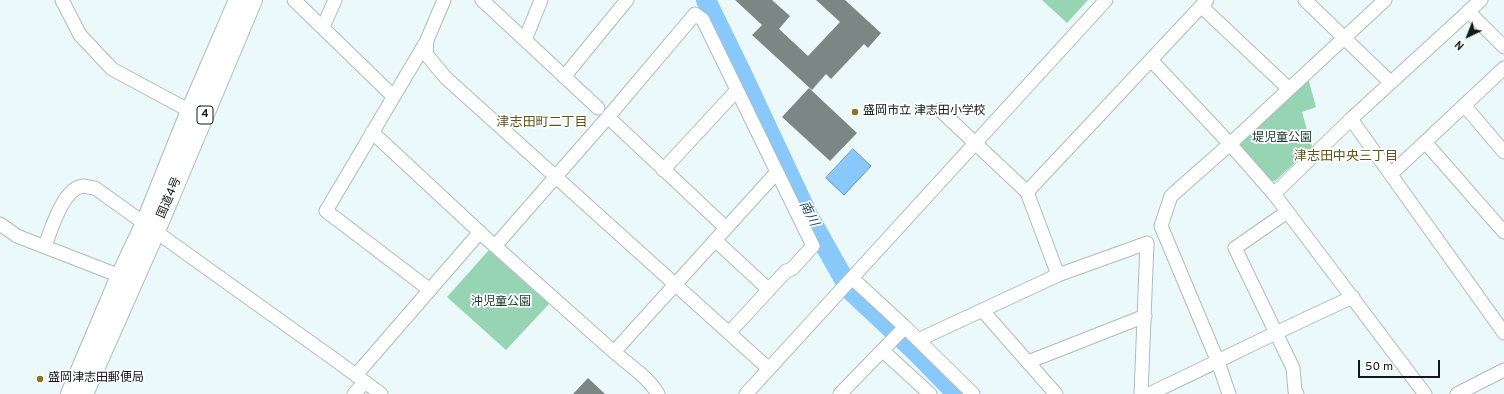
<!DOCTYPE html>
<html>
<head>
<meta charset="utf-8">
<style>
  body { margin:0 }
  #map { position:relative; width:1504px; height:394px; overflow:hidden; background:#ebf9fa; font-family:Overpass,sans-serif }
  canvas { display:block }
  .north { position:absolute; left:1448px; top:16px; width:40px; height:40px; -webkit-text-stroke:3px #fff; paint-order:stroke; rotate:223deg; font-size:11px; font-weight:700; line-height:16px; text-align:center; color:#131718 }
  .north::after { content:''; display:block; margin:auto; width:14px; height:18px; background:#131718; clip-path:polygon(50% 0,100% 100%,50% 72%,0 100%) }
  .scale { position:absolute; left:1358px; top:360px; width:82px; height:18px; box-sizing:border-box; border:2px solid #131718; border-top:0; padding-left:5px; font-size:12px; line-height:14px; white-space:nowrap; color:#131718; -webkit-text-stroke:3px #fff; paint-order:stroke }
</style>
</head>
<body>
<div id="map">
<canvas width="1504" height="394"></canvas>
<div class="north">N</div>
<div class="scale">50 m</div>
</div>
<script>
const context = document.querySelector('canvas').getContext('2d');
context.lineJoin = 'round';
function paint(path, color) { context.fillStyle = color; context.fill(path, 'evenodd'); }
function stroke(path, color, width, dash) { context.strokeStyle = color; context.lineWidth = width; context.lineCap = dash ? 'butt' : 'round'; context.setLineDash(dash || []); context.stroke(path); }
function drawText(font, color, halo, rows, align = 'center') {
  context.font = font + ' Overpass,"Noto Sans JP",sans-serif'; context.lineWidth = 3.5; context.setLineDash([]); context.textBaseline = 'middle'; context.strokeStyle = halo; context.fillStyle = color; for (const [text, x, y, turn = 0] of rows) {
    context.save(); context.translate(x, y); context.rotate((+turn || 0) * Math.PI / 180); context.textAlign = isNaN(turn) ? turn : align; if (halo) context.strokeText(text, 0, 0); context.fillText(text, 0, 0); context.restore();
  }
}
paint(new Path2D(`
  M1042,0H1088L1067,23Z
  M1308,78L1316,107L1302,112L1312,147L1275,181H1271L1239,146V142Z
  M489,250L549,304L506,350L447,297Z`), '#97d4b3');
const water = new Path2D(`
  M853,149L871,166L844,195L826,178Z`);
paint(water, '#88c8fa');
stroke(water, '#6593b6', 1);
stroke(new Path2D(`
  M706,0L743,76L809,217L850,290L917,353L957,394`), '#88c8fa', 20);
paint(new Path2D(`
  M735,0H772L790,16L779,29L808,56L840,22L816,0H845L881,33L868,48L864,44L831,79L826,74L812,90L752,35L762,25Z
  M809,88L857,133L830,161L782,117Z
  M588,378L605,394H573Z`), '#7b8785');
const minor = new Path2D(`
  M62,0L80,35L112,69L190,111
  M294,0L393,96
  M444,0L427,40L426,54L446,78L769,369
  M482,0L598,108
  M1305,0L1390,82
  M1201,6L1289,89
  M1468,11L1504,47
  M323,27L335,0
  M525,40L541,0
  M426,42L326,211L430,290
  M1151,60L1230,144L1274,194L1425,394
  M564,77L627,0
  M1464,105L1504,152
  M940,110L1027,192L1058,275
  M608,117L726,228
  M1351,119L1504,333
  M372,132L487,239L614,352C629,365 648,377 658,394
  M1425,142L1504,232
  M663,170L737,90
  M1391,174L1504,68
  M1027,192L1207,0
  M1274,194L1351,119L1481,0
  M1287,212L1235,248L1293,368L1295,391L1297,394
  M0,224L17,236L120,276
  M715,240L769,290
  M45,246C51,230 63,188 83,186C86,186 91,188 95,188L338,362L381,394
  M495,246L608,117L695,14L703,20L813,246L792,269L786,271L729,333
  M852,278L905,327L973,394
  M982,310L1056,394
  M918,340L1058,275L1147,243L1141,394
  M883,351L930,394
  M614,352L777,172
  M1028,362L1145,316
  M356,375L480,232
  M354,394L365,382
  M746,394L1106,0
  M840,394L905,327
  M1149,394C1217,362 1284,328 1353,297
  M1229,394L1218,362L1161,226L1171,196L1230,144L1385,0
  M1457,394L1504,370`);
const highway = new Path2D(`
  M70,394L120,276L145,223L190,111L238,0
  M84,394L156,231L253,0`);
stroke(minor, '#aebcbc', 15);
stroke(highway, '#aebcbc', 20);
stroke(minor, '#fff', 13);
stroke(highway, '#fff', 18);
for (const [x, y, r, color] of [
  [855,112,4,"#87771c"],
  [40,379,4,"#87771c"]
]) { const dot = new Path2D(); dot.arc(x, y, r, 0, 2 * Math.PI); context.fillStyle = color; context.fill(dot); stroke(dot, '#fff', 1.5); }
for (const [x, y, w] of [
  [205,115,16]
]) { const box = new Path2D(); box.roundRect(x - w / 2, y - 9, w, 18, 3); context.fillStyle = '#fff'; context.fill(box); stroke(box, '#131718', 1); }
drawText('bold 11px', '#131718', null, [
  ["4",205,115]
]);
drawText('12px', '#131718', '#fff', [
  ["盛岡市立 津志田小学校",863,112],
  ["盛岡津志田郵便局",48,379]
], 'left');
drawText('12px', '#173929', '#fff', [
  ["堤児童公園",1282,139],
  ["沖児童公園",501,303]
]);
drawText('12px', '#131718', '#fff', [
  ["国道4号",170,198,-67]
]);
drawText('13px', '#605518', '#fff', [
  ["津志田町二丁目",542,123],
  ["津志田中央三丁目",1346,157]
]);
drawText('italic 13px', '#1b4a6b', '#fff', [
  ["南川",808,214,63]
]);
</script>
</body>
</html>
